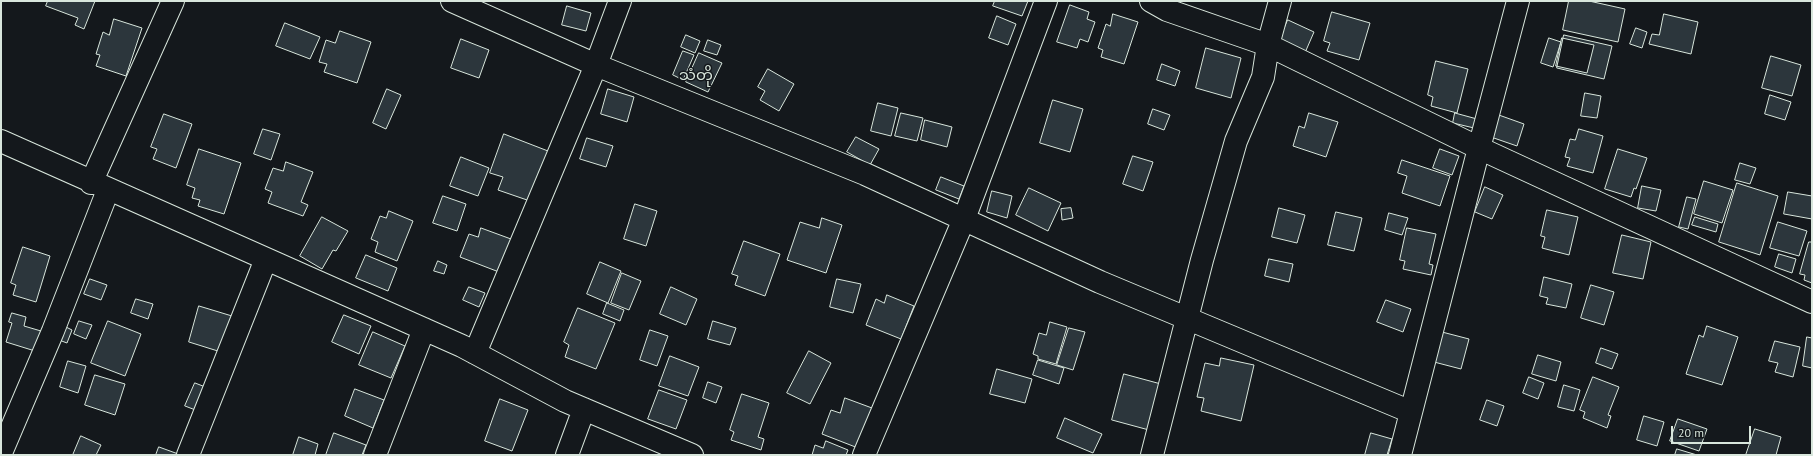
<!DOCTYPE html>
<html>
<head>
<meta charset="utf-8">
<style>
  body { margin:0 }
  #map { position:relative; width:1813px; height:456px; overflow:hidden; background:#14181c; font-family:"PT Sans",sans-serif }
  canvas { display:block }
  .frame { position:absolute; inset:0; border:2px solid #d8e6dc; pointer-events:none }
  .scale { position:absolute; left:1671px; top:426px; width:80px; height:18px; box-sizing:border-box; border:2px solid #d8e6dc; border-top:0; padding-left:5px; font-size:12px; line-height:14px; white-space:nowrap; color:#d8e6dc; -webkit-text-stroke:3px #14181c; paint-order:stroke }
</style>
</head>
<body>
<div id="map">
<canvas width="1813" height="456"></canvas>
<div class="frame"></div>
<div class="scale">20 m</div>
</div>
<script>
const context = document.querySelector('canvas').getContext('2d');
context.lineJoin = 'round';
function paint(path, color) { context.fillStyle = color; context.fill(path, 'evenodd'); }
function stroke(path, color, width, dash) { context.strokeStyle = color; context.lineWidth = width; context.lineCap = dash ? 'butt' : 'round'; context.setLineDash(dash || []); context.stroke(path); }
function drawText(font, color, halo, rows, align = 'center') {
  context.font = font + ' "PT Sans","Noto Sans Myanmar",sans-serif'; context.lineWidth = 3; context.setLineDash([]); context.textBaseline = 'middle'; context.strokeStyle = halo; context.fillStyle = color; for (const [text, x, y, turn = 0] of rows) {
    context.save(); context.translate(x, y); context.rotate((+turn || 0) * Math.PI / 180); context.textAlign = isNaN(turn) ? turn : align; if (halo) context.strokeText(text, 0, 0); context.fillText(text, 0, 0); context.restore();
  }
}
const building = new Path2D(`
  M48,1H95L84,29L75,25L78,18L46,6Z
  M995,1H1028L1022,16L993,6Z
  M1569,1H1589L1625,9L1618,42L1563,30Z
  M1070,5L1089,12L1087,19L1095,22L1088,42L1080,39L1077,48L1057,42Z
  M567,6L591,13L586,31L562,25Z
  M1332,12L1370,23L1359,60L1327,51L1330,43L1324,41Z
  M1113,14L1138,22L1124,64L1101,57L1103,50L1098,48L1106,24L1110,26Z
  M1664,14L1698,22L1691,54L1649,44L1652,34L1659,35Z
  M997,16L1016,24L1008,45L989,38Z
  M114,19L142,28L126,76L96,66L100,55L96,54L103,32L109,35Z
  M1288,20L1314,32L1304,55L1278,43Z
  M285,23L320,37L310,59L276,46Z
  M1636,28L1647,32L1642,48L1630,44Z
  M340,31L371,42L357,83L324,72L327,64L319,62L326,40L335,43Z
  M686,35L700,41L695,53L681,47Z
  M1564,35L1612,46L1604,79L1557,68Z
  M1549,38L1561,42L1553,67L1541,63Z
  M1562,38L1594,45L1587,73L1556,66Z
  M461,39L489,50L479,78L451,68Z
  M708,40L721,45L717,55L704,51Z
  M1206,48L1241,58L1231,98L1196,88Z
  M683,51L694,55L683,80L673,75Z
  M699,53L722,63L708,92L686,82Z
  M1771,56L1801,65L1792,96L1762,88Z
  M1436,61L1468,69L1457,113L1431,106L1433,97L1428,95Z
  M1162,64L1180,71L1175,86L1157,80Z
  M768,69L794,84L779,111L760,100L765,91L758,87Z
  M387,89L401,95L386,129L373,123Z
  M608,89L634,97L627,122L601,114Z
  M1585,93L1601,96L1597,118L1581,116Z
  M1770,95L1791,102L1785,120L1765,114Z
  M1053,100L1083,109L1070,152L1040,143Z
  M878,103L898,108L891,136L871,131Z
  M1153,109L1170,115L1164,130L1148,124Z
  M901,113L923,118L917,141L895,136Z
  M1309,113L1338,122L1326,157L1293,146L1299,126L1304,128Z
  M1455,113L1477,119L1474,128L1453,123Z
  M164,114L192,124L176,168L153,159L157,149L151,147Z
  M1496,114L1524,124L1517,146L1488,136Z
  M925,120L952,127L947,147L921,140Z
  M263,129L280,134L271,160L254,154Z
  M1579,129L1603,136L1593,173L1567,166L1570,158L1565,157L1570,139L1575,140Z
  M504,134L548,151L530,201L498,190L503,177L490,173Z
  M856,137L879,149L870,165L847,152Z
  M587,138L613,146L606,167L580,159Z
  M199,149L241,163L224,214L198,206L200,200L192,198L195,188L187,185Z
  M1440,149L1459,156L1452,175L1433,168Z
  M1618,149L1647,158L1636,189L1634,188L1631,197L1605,189Z
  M1133,156L1153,162L1143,191L1123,184Z
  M461,157L489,168L478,196L450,186Z
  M1402,160L1450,176L1440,206L1402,193L1407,176L1398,173Z
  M286,162L313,172L301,202L308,205L303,216L268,203L272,192L265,189L273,168L283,171Z
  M1740,163L1756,168L1750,184L1735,180Z
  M941,177L964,186L959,199L936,190Z
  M1704,181L1733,190L1722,223L1694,214Z
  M1737,183L1778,196L1760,255L1719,242Z
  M1642,186L1661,190L1656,211L1638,208Z
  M1485,187L1503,195L1492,219L1475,212Z
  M1029,188L1061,203L1048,231L1016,215Z
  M992,191L1012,196L1007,218L987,212Z
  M1788,192L1812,196V219L1784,214Z
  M443,196L466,204L457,231L433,223Z
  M1687,197L1696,199L1688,229L1679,227Z
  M635,204L657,211L646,246L624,239Z
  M1071,208L1073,218L1062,220L1061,209Z
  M1279,208L1305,215L1297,243L1272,237Z
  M1547,210L1578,217L1569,255L1542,248L1545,237L1541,236Z
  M389,211L413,221L397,261L375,252L378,242L371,239L380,216L386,218Z
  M1336,212L1362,218L1354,251L1328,245Z
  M1389,213L1408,218L1402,235L1385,230Z
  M322,217L348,231L336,251L333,250L322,269L300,256Z
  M1695,217L1718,224L1716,232L1692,225Z
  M822,218L842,225L826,273L787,260L800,222L819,228Z
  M1778,222L1807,231L1799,256L1770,248Z
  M481,228L511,239L499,272L460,257L469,234L478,237Z
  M1407,228L1436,234L1429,264L1433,265L1431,275L1403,269L1405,261L1400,260Z
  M1622,235L1651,242L1643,279L1613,273Z
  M744,241L780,254L765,296L735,285L738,276L732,274Z
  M1809,242H1812V283L1804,280L1805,275L1800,274Z
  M23,247L50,256L36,302L13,295L16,285L11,283Z
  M1779,254L1796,259L1792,273L1775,267Z
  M366,255L397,268L388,291L356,278Z
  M1269,259L1293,264L1289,282L1265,276Z
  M438,261L447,265L444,274L434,271Z
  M600,262L621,271L608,303L587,294Z
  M622,273L641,281L629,310L611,303Z
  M1544,277L1572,284L1566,308L1546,304L1548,298L1540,296Z
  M90,279L107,285L101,300L84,294Z
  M837,279L861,284L853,313L830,307Z
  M1591,285L1614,292L1604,325L1581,318Z
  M469,287L485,293L479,307L463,300Z
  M671,287L697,299L686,325L660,314Z
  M887,295L914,306L901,339L866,325L876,299L884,303Z
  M136,299L153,304L148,319L131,313Z
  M1386,300L1411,309L1403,332L1377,322Z
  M607,303L624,310L620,321L603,314Z
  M199,306L232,316L221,352L189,342Z
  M578,308L615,323L596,369L565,357L569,345L564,342Z
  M12,313L26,317L24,326L41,331L35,351L6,342L12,323L9,322Z
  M344,315L371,326L359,354L332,342Z
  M79,321L92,325L86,339L74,334Z
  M108,321L141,334L125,376L91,363Z
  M713,321L736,328L730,345L708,339Z
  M1050,322L1067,327L1056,364L1038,359V356L1033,354L1039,333L1046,335Z
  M64,326L72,330L67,343L59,340Z
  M1707,326L1738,337L1722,385L1686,374L1699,335L1703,337Z
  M1069,328L1085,332L1073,370L1057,365Z
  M650,330L668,336L657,366L640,360Z
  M373,332L405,346L391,378L359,365Z
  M1442,332L1469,339L1461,369L1434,362Z
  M1807,337L1812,338V368L1803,366Z
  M1775,341L1800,347L1793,377L1775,372L1778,363L1769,361Z
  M1601,348L1618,354L1612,369L1596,363Z
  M809,351L831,363L810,404L787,393Z
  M1538,355L1561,362L1556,381L1532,374Z
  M670,356L699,367L688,396L659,386Z
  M1221,358L1254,365L1241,421L1201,411L1204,398L1197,397L1205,363L1219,366Z
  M1038,360L1064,368L1059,384L1033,375Z
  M68,361L86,366L78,393L60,387Z
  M997,369L1032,379L1025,403L990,394Z
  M1124,374L1161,384L1149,430L1112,420Z
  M95,375L125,384L115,415L85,405Z
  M1529,377L1544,383L1538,399L1523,393Z
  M1593,377L1619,387L1608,415L1611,416L1607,428L1583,418L1585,412L1580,410Z
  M708,382L722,387L716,403L703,398Z
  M195,383L208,388L198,411L185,406Z
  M1564,385L1580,390L1574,411L1558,407Z
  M355,389L384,400L373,428L345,416Z
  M659,390L687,400L676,429L648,419Z
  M742,394L769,403L758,437L764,439L761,450L731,440L734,432L730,430Z
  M845,398L872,408L858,448L822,434L831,410L840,413Z
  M500,399L528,410L512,451L485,441Z
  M1487,400L1504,406L1497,426L1480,420Z
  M1644,416L1664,422L1657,446L1637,440Z
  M1065,418L1102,434L1093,453L1057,438Z
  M1678,419L1707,429L1699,451L1670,441Z
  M1755,429L1781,437L1776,455H1746Z
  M334,433L366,445L362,455H326Z
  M1371,433L1392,439L1387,455H1365Z
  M81,436L101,445L96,455H73Z
  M299,437L318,444L315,455H293Z
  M826,441L848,450L846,455H812L815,445L823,448Z
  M159,447L181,455H156Z
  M1677,449L1697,455H1675Z`);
paint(building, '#2c363c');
stroke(building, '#d8e6dc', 1);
const minor = new Path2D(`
  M452,1L596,65L865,174L1100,282L1411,412
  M1151,1L1167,10L1268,45L1479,148L1812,302
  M1,141L462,346L565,401L692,455
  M91,183L173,1
  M475,353L596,65L620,1
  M1,453L53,331L108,190
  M188,455L266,259
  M375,455L424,329
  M567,455L584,409
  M864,455L964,219L1046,1
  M1152,455L1202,260L1236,141L1263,77L1268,45L1280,1
  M1400,455L1478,152L1518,1`);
stroke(minor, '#d8e6dc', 24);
stroke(minor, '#14181c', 22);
drawText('15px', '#d8e6dc', '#14181c', [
  ["သံတို",696,76]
]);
</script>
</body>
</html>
